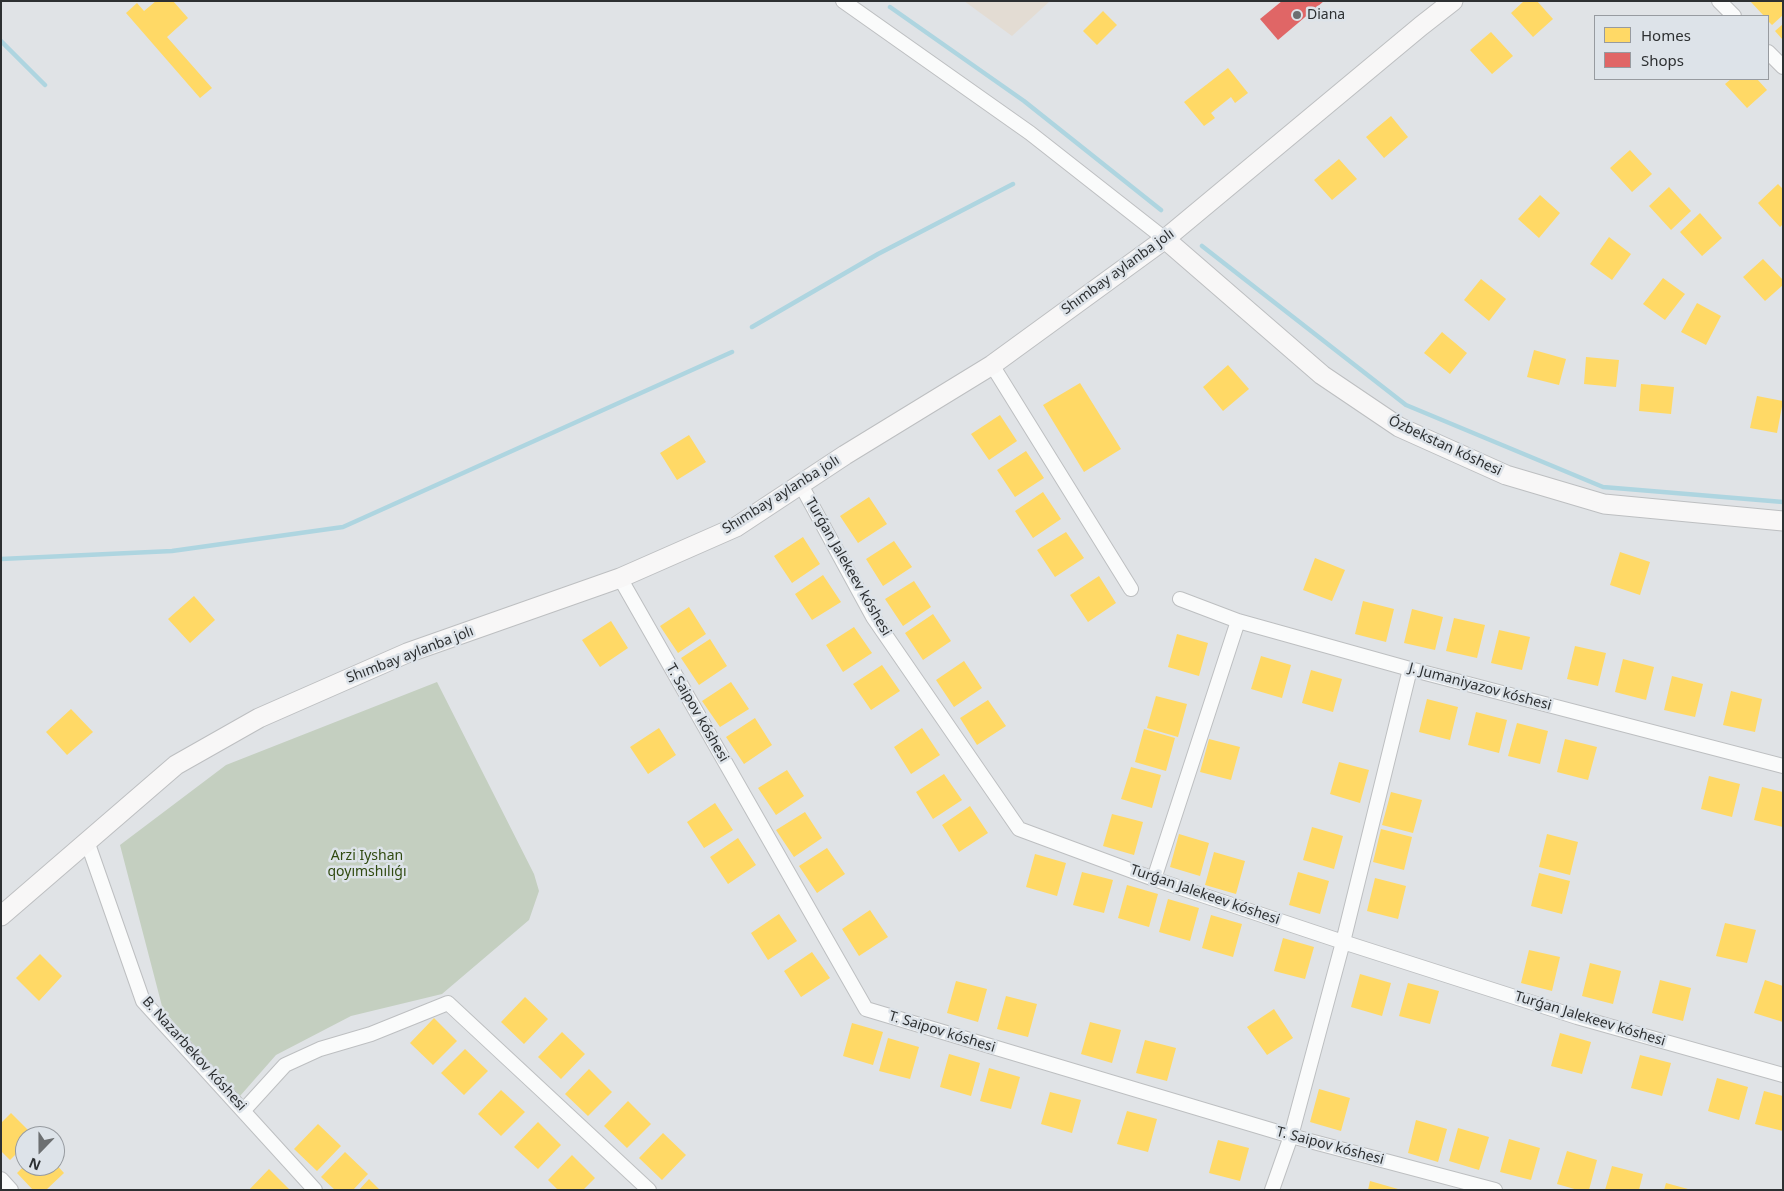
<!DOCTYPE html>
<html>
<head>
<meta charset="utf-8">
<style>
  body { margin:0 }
  #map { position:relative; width:1784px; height:1191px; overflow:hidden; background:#e0e3e6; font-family:"Noto Sans",sans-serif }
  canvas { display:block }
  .frame { position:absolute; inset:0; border:2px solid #2d3032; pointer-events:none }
  .legend { position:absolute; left:1594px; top:15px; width:175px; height:65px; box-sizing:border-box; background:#dde3e9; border:1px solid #979ba0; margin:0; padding:6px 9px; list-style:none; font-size:15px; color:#2d3032 }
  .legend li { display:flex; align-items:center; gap:10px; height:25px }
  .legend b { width:25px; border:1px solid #979ba0 }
  .north { position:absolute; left:15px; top:1126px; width:50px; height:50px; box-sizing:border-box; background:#dde3e9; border:1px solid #979ba0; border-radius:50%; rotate:202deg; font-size:14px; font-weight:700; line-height:20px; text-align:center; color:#2d3032 }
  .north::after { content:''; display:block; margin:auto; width:18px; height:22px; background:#6c6f71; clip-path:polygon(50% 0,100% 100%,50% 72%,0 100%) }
</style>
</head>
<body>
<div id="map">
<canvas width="1784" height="1191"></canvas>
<div class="frame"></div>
<ul class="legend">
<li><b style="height:14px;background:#ffd966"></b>Homes</li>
<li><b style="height:14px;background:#e06666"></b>Shops</li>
</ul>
<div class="north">N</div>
</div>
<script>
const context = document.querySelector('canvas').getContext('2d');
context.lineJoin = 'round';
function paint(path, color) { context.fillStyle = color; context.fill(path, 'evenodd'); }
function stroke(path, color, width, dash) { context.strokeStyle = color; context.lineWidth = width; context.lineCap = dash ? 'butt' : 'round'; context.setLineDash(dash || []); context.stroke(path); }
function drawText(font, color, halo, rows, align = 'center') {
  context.font = font + ' "Noto Sans",sans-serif'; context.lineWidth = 5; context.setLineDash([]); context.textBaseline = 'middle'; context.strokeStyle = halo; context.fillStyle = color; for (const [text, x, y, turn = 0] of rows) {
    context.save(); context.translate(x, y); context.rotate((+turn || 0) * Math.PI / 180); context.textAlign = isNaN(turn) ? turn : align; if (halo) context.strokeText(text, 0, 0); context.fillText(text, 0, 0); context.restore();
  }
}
paint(new Path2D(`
  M964,1H1050L1012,36Z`), '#e3dcd3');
paint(new Path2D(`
  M437,682L534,874L539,891L529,920L442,994L351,1016L276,1055L240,1096L163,1010L120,845L226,765Z`), '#c4cfc0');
paint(new Path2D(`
  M156,1H173L188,18L167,37L212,88L200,98L126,13L137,3L144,11Z
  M1524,1H1537L1553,19L1533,37L1511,13Z
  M1750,1H1783V15L1772,25L1768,21V16H1764Z
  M1103,11L1117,25L1097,45L1083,31Z
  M1783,24V40L1775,31Z
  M1491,32L1513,56L1492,74L1470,50Z
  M1228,68L1248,93L1235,103L1231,97L1211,113L1215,118L1204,126L1184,102Z
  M1731,79H1757L1767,90L1747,108L1725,84Z
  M1391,116L1408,137L1384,158L1366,137Z
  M1630,150L1652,174L1632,192L1610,168Z
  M1339,159L1357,179L1332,200L1314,180Z
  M1778,184L1783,189V224L1780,227L1758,203Z
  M1669,187L1691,211L1671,230L1649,206Z
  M1540,195L1560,213L1539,238L1518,219Z
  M1700,213L1722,238L1702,256L1680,232Z
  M1609,237L1631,254L1612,280L1590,264Z
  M1763,259L1783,280V285L1765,301L1743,277Z
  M1663,278L1685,294L1665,320L1643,304Z
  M1481,279L1506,299L1489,321L1464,300Z
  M1697,303L1721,316L1706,345L1681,332Z
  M1442,332L1467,353L1450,374L1424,353Z
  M1534,350L1566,359L1559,385L1527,377Z
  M1586,357L1619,360L1616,387L1584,384Z
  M1228,365L1249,389L1223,411L1203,387Z
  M1080,383L1121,449L1084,472L1043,405Z
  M1641,384L1674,387L1671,414L1639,411Z
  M1757,396L1783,401L1777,433L1750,428Z
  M1000,415L1017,441L989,460L971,434Z
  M689,435L706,462L677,480L660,453Z
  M1026,451L1044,478L1015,497L997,470Z
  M1043,492L1061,519L1033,538L1015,511Z
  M869,497L887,524L858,543L840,516Z
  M1066,532L1084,558L1055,577L1037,550Z
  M803,537L820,564L792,583L774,556Z
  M894,541L912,567L883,586L866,559Z
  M1620,552L1650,562L1640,595L1610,585Z
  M1315,558L1345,570L1332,601L1303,590Z
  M823,575L841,602L812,620L795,594Z
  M1099,576L1116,603L1088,622L1070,595Z
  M914,581L931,607L903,626L885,599Z
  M194,596L215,620L190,643L168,619Z
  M1363,601L1394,609L1386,642L1355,634Z
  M689,607L706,634L678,653L660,626Z
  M1412,609L1443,617L1435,650L1404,643Z
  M933,614L951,641L923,660L905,633Z
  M1454,618L1485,625L1477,658L1446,651Z
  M611,621L628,648L600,667L582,640Z
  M854,627L872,653L843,672L826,645Z
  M1499,630L1530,637L1522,670L1491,663Z
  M1177,634L1208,643L1199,676L1168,667Z
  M710,639L727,666L699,685L681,658Z
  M1575,646L1606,653L1598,686L1567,679Z
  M1261,656L1291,665L1282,698L1251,689Z
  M1623,659L1654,667L1646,700L1615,692Z
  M964,661L982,688L954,707L936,680Z
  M882,665L900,691L871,710L853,684Z
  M1311,670L1342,679L1333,712L1302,703Z
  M1672,676L1703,684L1695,717L1664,710Z
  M731,682L749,709L720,727L702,701Z
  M1731,691L1762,699L1755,732L1723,725Z
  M1156,696L1187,704L1178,737L1147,728Z
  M1427,699L1458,707L1450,740L1419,732Z
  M988,700L1006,726L977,745L960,718Z
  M71,709L93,732L67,755L46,732Z
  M1476,712L1507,720L1499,753L1468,745Z
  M755,718L772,745L744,764L726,737Z
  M1517,723L1548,731L1540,764L1508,756Z
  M659,728L676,755L648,774L630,747Z
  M922,728L940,755L911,774L894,747Z
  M1144,729L1175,738L1166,771L1135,762Z
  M1209,739L1240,747L1231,780L1200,772Z
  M1565,739L1597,747L1588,780L1557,772Z
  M1339,762L1369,770L1360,803L1330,794Z
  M1131,767L1161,775L1152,808L1121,799Z
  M787,770L804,796L776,815L758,788Z
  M944,774L962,800L933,819L916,792Z
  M1709,776L1740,784L1732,817L1701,809Z
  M1762,787L1783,792V827L1754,820Z
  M1391,792L1422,800L1413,833L1382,825Z
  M715,803L733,830L704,848L687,822Z
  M970,806L988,833L959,852L942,825Z
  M805,812L822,838L794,857L776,830Z
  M1112,814L1143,822L1134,855L1103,846Z
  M1312,827L1343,836L1334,869L1303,860Z
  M1381,829L1412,837L1404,870L1373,862Z
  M1179,834L1209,843L1200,876L1170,867Z
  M1547,834L1578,842L1570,875L1539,867Z
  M738,838L756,865L728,884L710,857Z
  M827,848L845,874L817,893L799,866Z
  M1214,852L1245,861L1236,894L1205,885Z
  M1035,854L1066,863L1057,896L1026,887Z
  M1082,872L1113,880L1104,913L1073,905Z
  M1298,872L1329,881L1320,914L1289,905Z
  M1539,873L1570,881L1562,914L1531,906Z
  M1375,878L1406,886L1398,919L1367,911Z
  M1127,885L1158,894L1149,927L1118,918Z
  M1168,899L1199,908L1190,941L1159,932Z
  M870,910L888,937L859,956L842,929Z
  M779,914L797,941L768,960L751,933Z
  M1211,915L1242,924L1233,957L1202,948Z
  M1725,923L1756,930L1747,963L1716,956Z
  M1283,938L1314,947L1305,979L1274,971Z
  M1529,950L1560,957L1552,991L1521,983Z
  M812,952L830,978L801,997L784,971Z
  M40,954L62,976L39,1001L16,978Z
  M1590,963L1621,971L1613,1004L1582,996Z
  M1360,974L1391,983L1382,1016L1351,1007Z
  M1660,980L1691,988L1683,1021L1652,1013Z
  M1765,980L1783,986V1022L1754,1013Z
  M956,981L987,989L978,1022L947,1013Z
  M1408,983L1439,991L1430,1024L1399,1016Z
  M1006,996L1037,1004L1028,1037L997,1029Z
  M525,997L548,1019L524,1044L501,1022Z
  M1274,1009L1293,1038L1267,1055L1247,1027Z
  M434,1018L457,1041L433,1065L410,1043Z
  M1090,1022L1121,1030L1112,1063L1081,1054Z
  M852,1023L883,1032L873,1065L843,1056Z
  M562,1032L585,1054L561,1079L538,1057Z
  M1560,1033L1591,1042L1582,1074L1551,1066Z
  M888,1038L919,1047L910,1079L879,1071Z
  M1145,1040L1176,1048L1167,1081L1136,1073Z
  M465,1049L488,1071L464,1095L441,1073Z
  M949,1054L980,1063L971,1096L940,1087Z
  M1640,1055L1671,1063L1662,1096L1631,1088Z
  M989,1068L1020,1077L1011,1109L980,1101Z
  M589,1069L612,1092L588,1116L565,1094Z
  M1717,1078L1748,1087L1739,1120L1708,1111Z
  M1319,1089L1350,1098L1341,1131L1310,1122Z
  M501,1090L525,1112L501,1136L478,1114Z
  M1764,1091L1783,1096V1131L1755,1124Z
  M1050,1092L1081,1100L1072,1133L1041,1124Z
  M628,1101L651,1124L627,1148L604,1126Z
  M1127,1111L1157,1119L1148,1152L1117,1144Z
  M11,1113L34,1136H25V1145L10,1160L1,1151V1123Z
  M1416,1120L1447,1129L1438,1162L1408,1153Z
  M538,1122L561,1145L538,1169L514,1147Z
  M318,1124L341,1146L317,1171L294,1149Z
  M1458,1128L1489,1137L1479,1170L1449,1161Z
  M663,1133L686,1155L662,1180L639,1158Z
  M1509,1139L1540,1148L1531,1180L1500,1172Z
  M1218,1140L1249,1148L1240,1181L1209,1173Z
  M1567,1151L1597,1160L1589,1190H1578L1557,1184Z
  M345,1152L368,1174L353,1190H335L321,1177Z
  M572,1155L595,1178L583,1190H558L548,1180Z
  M55,1163L64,1173L46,1190H33L17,1173L24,1166H55Z
  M1612,1166L1643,1174L1639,1190H1605Z
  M269,1169L290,1190H249Z
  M369,1179L380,1190H359Z
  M1370,1181L1398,1189V1190H1368Z
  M1666,1183L1688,1189V1190H1664Z`), '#ffd966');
paint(new Path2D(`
  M1282,1H1324L1278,40L1260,19Z`), '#e06666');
stroke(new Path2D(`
  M890,7L1024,101L1161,210
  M1,41L45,85
  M1202,246L1406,405L1603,487L1783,502
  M752,327L878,254L1013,184
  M1,559L172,551L343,527L732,352`), '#aed5e0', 4.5);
const street = new Path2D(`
  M843,1L1030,133L1165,239
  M1719,1L1734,16
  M1768,52L1783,67
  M992,365L1131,589
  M801,485L873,617L1019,829L1154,879L1343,942L1577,1017L1783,1075
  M620,578L866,1009L1291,1136L1495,1190
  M1180,599L1238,621L1410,669L1783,766
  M87,841L143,1001L315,1190
  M1154,879L1238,621
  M244,1110L285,1065L320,1049L371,1034L448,1003L649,1190
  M1,1179L11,1190
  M1272,1190L1291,1136L1343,942L1410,669`);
const secondary = new Path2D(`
  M1165,239L1322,375L1399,427L1506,475L1604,504L1783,521
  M1,916L176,765L259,718L407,653L620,578L736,527L845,455L992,365L1165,239L1421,26L1453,1`);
stroke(street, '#bdbfc1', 16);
stroke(secondary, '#bdbfc1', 21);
stroke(street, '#fafbfb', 14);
stroke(secondary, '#f8f7f7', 19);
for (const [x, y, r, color] of [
  [1297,15,5,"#6c6f71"]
]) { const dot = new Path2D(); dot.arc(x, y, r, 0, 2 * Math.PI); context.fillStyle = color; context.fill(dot); stroke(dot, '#dde3e9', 2); }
drawText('14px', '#2d3032', '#dde3e9', [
  ["Diana",1307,15]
], 'left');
drawText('14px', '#2d3032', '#dde3e9', [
  ["Shımbay aylanba jolı",1118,272,-36],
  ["Ózbekstan kóshesi",1445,446,25],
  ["Shımbay aylanba jolı",781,495,-32],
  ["Turǵan Jalekeev kóshesi",848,567,60],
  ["Shımbay aylanba jolı",410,655,-21],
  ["J. Jumaniyazov kóshesi",1480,687,15],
  ["T. Saipov kóshesi",697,713,60],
  ["Turǵan Jalekeev kóshesi",1205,895,19],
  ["Turǵan Jalekeev kóshesi",1590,1019,17],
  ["T. Saipov kóshesi",942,1032,17],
  ["B. Nazarbekov kóshesi",194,1054,48],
  ["T. Saipov kóshesi",1330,1146,15]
]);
drawText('14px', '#304a10', '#dde3e9', [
  ["Arzi Iyshan",367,856],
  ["qoyımshılıǵı",367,872]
]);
</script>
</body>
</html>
